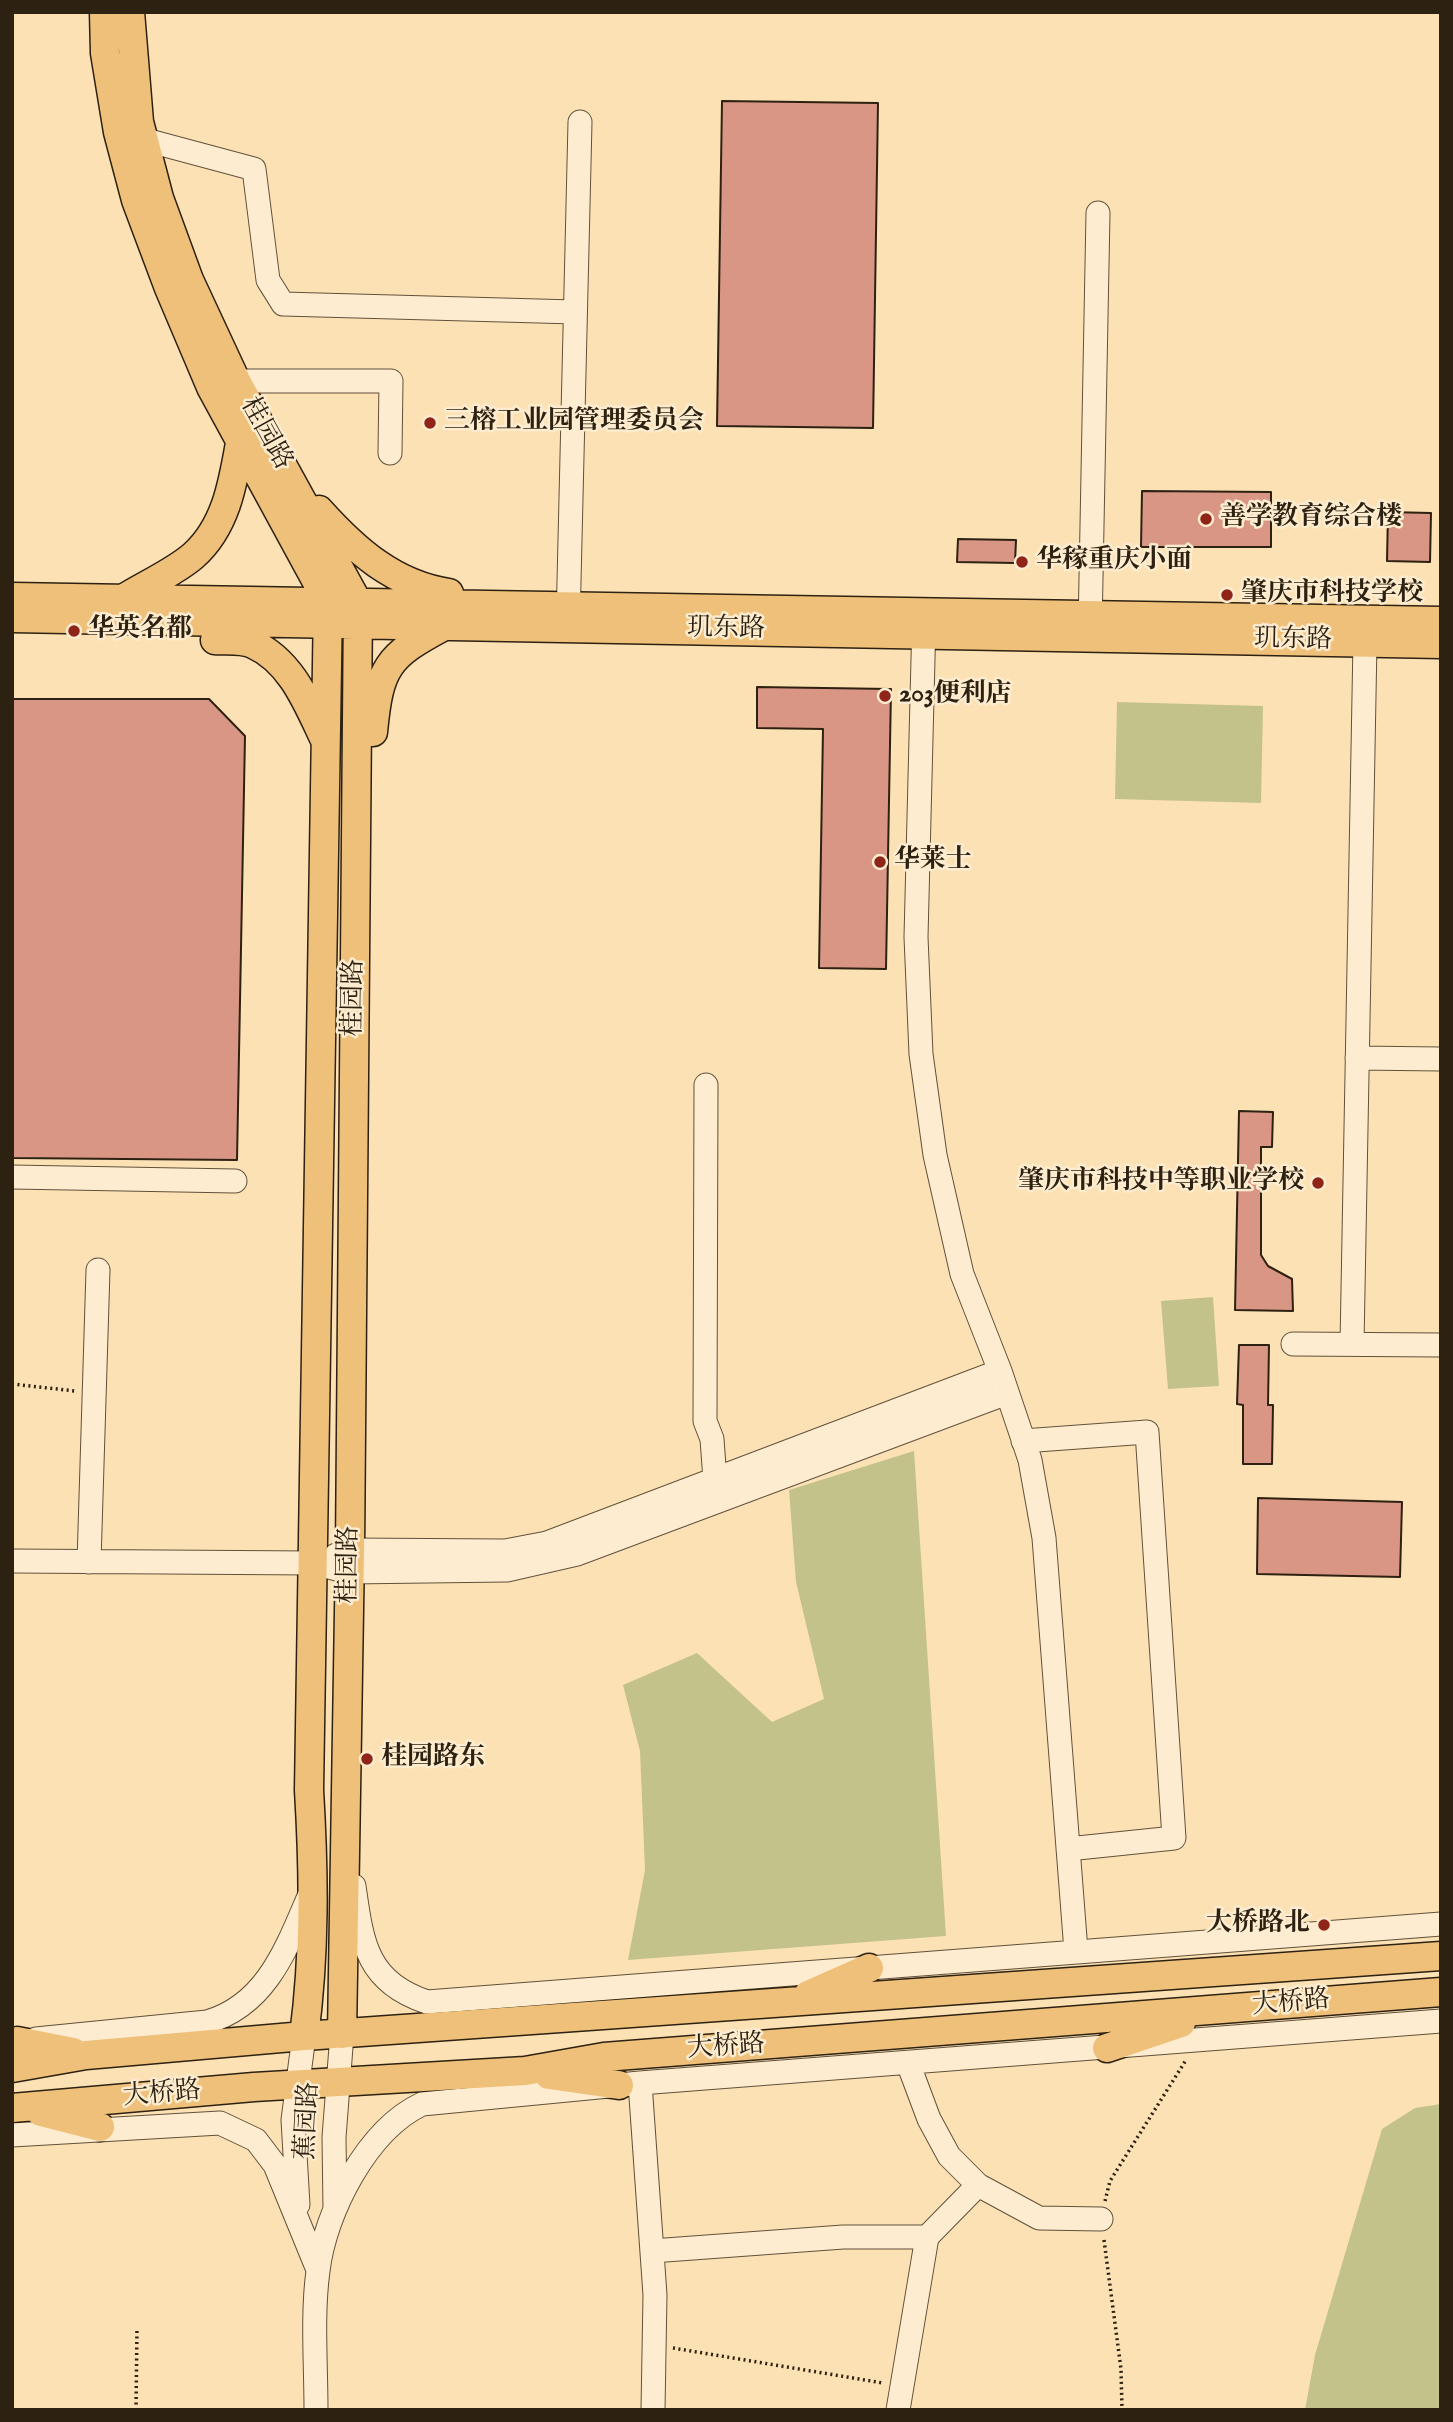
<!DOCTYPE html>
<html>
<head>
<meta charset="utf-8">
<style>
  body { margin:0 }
  #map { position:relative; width:1453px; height:2422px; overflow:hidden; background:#fce1b5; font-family:"IM FELL English",serif }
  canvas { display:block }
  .frame { position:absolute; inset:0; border:14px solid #2d2111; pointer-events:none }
</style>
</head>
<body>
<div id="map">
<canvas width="1453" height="2422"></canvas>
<div class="frame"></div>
</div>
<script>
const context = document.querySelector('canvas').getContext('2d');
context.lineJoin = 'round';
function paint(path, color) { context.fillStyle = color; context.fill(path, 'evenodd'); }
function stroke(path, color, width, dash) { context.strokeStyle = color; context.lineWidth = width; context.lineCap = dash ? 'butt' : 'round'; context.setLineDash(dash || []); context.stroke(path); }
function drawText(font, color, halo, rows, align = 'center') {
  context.font = font + ' "IM FELL English","Noto Serif SC",serif'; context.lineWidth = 5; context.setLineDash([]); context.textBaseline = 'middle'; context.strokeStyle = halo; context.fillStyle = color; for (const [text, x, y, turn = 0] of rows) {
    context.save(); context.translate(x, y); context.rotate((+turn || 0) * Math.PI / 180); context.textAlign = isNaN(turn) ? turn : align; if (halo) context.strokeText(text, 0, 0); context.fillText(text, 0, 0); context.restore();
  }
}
paint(new Path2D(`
  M1117,702L1263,706L1261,803L1115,799Z
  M1213,1297L1219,1386L1168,1389L1161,1301Z
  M914,1451L946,1936L628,1960L645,1870L640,1751L623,1685L697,1653L772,1722L824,1699L796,1582L789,1490Z
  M1441,2104V2410H1305L1315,2355L1382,2129L1415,2108Z`), '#c3c28b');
const building = new Path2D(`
  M722,101L878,103L873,428L717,426Z
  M1142,491L1271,492V547H1141Z
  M1388,512L1431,513L1430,562L1387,561Z
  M958,539L1016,540L1015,563L957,562Z
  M757,687L891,689L886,969L819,968L823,729L757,728Z
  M12,699H209L245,736L237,1160L12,1158Z
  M1239,1111L1273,1112L1272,1147H1261V1255L1268,1266L1292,1279L1293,1311L1235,1310Z
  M1239,1345H1269L1268,1405H1273L1272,1464H1243V1405L1237,1404Z
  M1258,1498L1402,1502L1400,1577L1257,1574Z`);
paint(building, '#d99685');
stroke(building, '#2d2111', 2);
const minor = new Path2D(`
  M131,136L254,169L268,280L283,304L575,312
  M221,385L236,381H391L390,453
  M924,619L916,937L921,1054L935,1155L962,1274L1000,1371L1030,1460L1044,1538L1076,1951
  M568,623L580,122
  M1090,630L1098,213
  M1357,1058L1441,1059
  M706,1085L705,1421L712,1439L715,1480
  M12,1177L235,1181
  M1293,1344L1441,1345
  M1352,1344L1365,642
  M1023,1441L1147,1432L1174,1838L1068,1849
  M336,1555L350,1550L505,1551L547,1543L1000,1371
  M12,1561L313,1563L349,1572L507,1570L577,1554L1007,1393
  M89,1562L98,1270
  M354,1886C362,1942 366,1982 427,2002L1441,1924
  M36,2039L207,2022C267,2005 287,1947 310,1894
  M908,2063L929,2119L949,2156L978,2185L1039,2218L1101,2219
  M640,2083L655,2295L653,2410
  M12,2135L220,2123L256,2140L275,2165L318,2270
  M298,2205L293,2120L304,2036
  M335,2209L334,2137L342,2034
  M927,2237L978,2185
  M652,2251L843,2237H927L898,2410
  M316,2410C316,2364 312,2315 318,2271C325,2212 367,2130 422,2104L640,2083L1441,2021`);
const major = new Path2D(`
  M104,12L105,53L118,132L136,200L169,288L211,387L328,602L309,1790C314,1873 315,1953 304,2036
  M130,12L139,122L159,198L189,280L236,381L358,603L350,1550L342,2034
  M319,510C355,550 394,585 449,593
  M12,597L1441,621
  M123,599C145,585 173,573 193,556C226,527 233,483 240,443
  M12,618L1441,644
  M215,640C226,641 242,639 253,644C291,661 307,702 324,738
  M373,732C379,668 387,656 444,626
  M808,1995L869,1968
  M17,2041L73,2052
  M1107,2048L1181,2023
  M12,2068L86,2055L304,2036L1441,1956
  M549,2075L619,2085
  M12,2108L254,2087L525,2071L604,2057L1441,1992
  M41,2112L100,2127`);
stroke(minor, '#61513a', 25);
stroke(major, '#2d2111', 31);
stroke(new Path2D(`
  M12,1384L75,1391
  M1105,2201L1110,2181L1186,2060
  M1104,2240L1121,2369L1122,2410
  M673,2348L883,2383
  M136,2410L137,2328`), '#2d2111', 3.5, [2, 3.5]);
stroke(minor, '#fdeccf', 23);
stroke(major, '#eec07a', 28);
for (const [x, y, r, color] of [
  [430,423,7,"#8f2418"],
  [1206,519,7,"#8f2418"],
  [1022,562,7,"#8f2418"],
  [1227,595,7,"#8f2418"],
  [74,631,7,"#8f2418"],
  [885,696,7,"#8f2418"],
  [880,862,7,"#8f2418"],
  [1318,1183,7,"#8f2418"],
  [367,1759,7,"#8f2418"],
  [1324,1925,7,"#8f2418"]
]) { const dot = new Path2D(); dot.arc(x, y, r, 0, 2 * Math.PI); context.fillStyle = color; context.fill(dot); stroke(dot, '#fdeccf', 2.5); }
drawText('bold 26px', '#2d2111', '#fdeccf', [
  ["三榕工业园管理委员会",444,423],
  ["善学教育综合楼",1220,519],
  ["华稼重庆小面",1036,562],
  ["肇庆市科技学校",1241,595],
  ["华英名都",88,631],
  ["203便利店",899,696],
  ["华莱士",894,862],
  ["肇庆市科技中等职业学校",1304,1183,"right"],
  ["桂园路东",381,1759],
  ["大桥路北",1310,1925,"right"]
], 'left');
drawText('26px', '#2d2111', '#fdeccf', [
  ["桂园路",265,434,61],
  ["玑东路",726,630,1],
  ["玑东路",1293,641,1],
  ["桂园路",355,998,-89],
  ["桂园路",350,1565,-89],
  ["大桥路",1291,2004,-5],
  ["大桥路",726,2048,-4],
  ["大桥路",162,2095,-5],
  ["蕉园路",309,2121,-87]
]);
</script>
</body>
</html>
